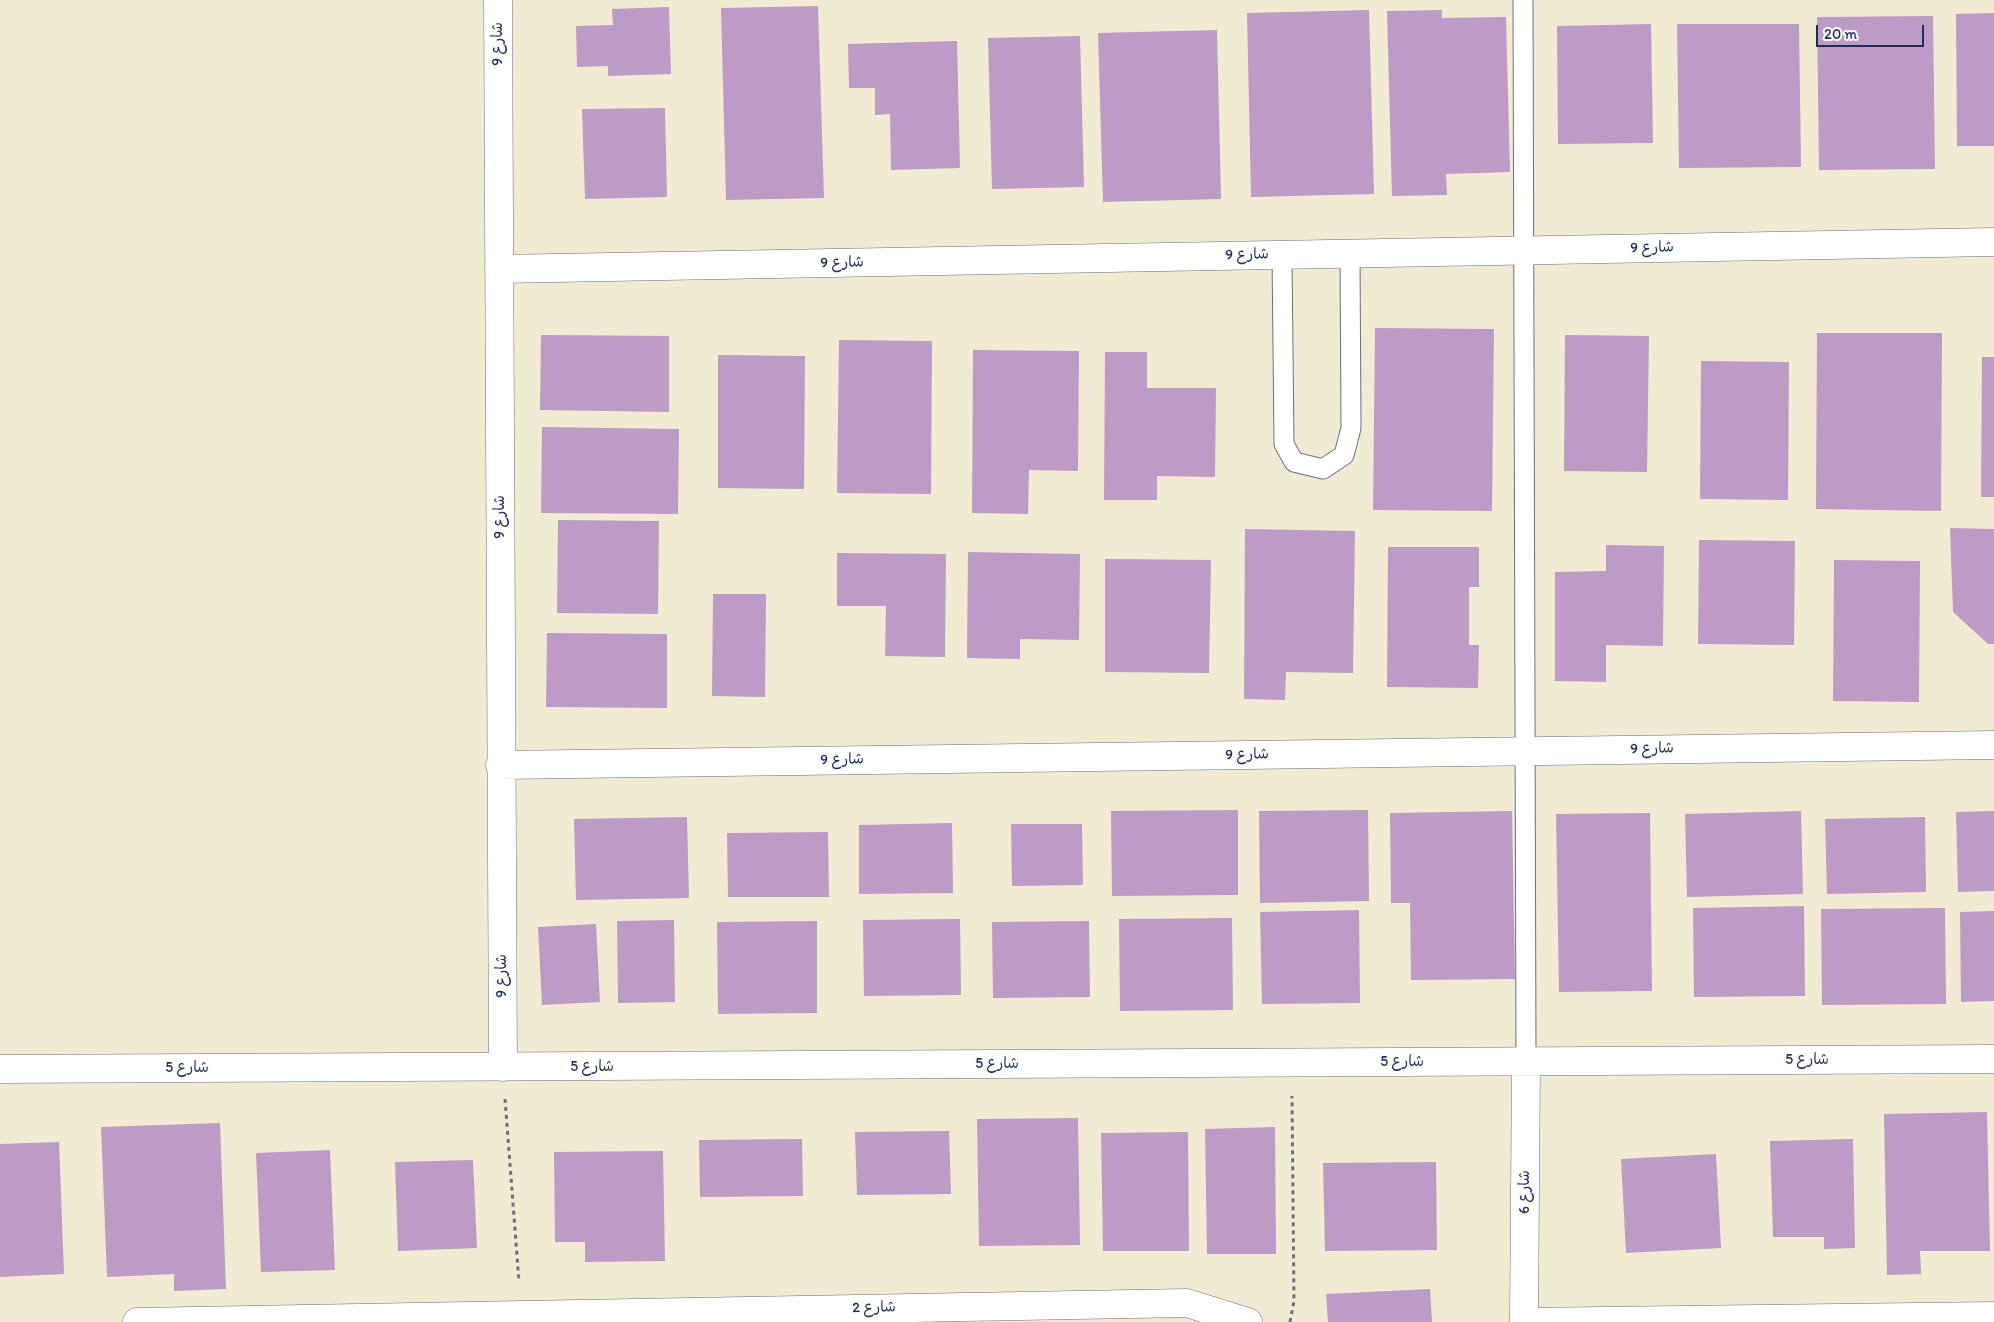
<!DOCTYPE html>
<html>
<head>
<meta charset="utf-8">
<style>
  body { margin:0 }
  #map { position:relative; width:1994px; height:1322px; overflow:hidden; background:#f0ebd2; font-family:Itim,sans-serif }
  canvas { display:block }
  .scale { position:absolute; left:1816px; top:25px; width:108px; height:22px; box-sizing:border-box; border:2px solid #1b2f5e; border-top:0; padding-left:6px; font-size:15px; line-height:18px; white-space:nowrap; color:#1b2f5e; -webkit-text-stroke:4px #fdfcf7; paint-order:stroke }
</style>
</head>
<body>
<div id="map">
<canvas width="1994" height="1322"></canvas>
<div class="scale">20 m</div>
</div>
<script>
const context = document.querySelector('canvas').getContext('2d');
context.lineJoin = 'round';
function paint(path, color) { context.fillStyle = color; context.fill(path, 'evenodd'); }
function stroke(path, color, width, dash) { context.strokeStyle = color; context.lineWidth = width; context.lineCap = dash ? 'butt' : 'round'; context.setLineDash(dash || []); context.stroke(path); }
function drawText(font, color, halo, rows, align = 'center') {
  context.font = font + ' Itim,"Playpen Sans Arabic",sans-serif'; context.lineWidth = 5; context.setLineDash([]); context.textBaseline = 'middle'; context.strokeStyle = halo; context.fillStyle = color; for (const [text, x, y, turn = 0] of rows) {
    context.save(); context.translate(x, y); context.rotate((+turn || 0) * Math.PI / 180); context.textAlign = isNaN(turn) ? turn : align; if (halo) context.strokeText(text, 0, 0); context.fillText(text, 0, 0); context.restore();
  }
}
paint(new Path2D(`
  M818,6L824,198L726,200L721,8Z
  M669,7L671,74L608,76V66L577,67L576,26L613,25L612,9Z
  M1369,10L1374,194L1251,197L1247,13Z
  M1442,10V18L1506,17L1510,172L1446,174L1447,195L1392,196L1387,11Z
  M1994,13V146H1957L1956,14Z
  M1933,16L1935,169L1819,170L1817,17Z
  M1651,24L1653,143L1558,144L1557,26Z
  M1677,24H1799L1801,167L1679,168Z
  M1217,30L1221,199L1103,202L1098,33Z
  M1080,36L1084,187L992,189L988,38Z
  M957,41L960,168L891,170L890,114L875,115V88H849L848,44Z
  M665,108L667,197L585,199L582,109Z
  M1375,328L1494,329L1492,511L1373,510Z
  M1817,333H1942L1941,511L1816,509Z
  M541,335L669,336V412L540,410Z
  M1565,335L1649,336L1647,472L1564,471Z
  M839,340L932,341L931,494L837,493Z
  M973,350L1079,351L1078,471L1029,470L1028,514L972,513Z
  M1105,352H1147V388H1216L1215,477L1157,476V500H1104Z
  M718,355L805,356L804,489L718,488Z
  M1982,357H1994V497H1981Z
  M1701,361L1789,362L1788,500L1700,499Z
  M542,427L679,429L678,514L541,513Z
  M558,520L659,521L658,614L557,613Z
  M1950,528L1994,529V644H1988L1953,612Z
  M1245,529L1355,531L1353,673L1286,672L1285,700L1244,699Z
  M1699,540L1795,541L1794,645L1698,644Z
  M1606,545L1664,546L1663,646L1606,645V682L1555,681V572L1606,571Z
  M1388,547H1479V587H1469V645H1479L1478,688L1387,687Z
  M968,552L1080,554L1079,640L1020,639V659L967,658Z
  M837,553L946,554L945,657L885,656L886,606H837Z
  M1105,559L1211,560L1209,673L1105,672Z
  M1834,560L1920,561L1919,702L1833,701Z
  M713,594H766L765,697L712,696Z
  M547,633L667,634V708L546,707Z
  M1238,810V895L1112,896L1111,811Z
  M1368,810L1369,901L1260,903L1259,811Z
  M1512,811L1515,979L1411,980L1410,903H1391L1390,813Z
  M1801,811L1803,894L1687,897L1685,814Z
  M1994,811V891L1958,892L1956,812Z
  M1650,813L1652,991L1559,992L1556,814Z
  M687,817L689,898L576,900L574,819Z
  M1925,817L1926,892L1827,894L1825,819Z
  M952,823L953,893L859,894V825Z
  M1011,824H1082L1083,885L1012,886Z
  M828,832L829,897H728L727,833Z
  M1804,906L1805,996L1694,997L1693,908Z
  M1945,908L1946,1004L1822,1005L1821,909Z
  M1359,910L1360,1003L1262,1004L1260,912Z
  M1994,911V1001L1961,1002L1960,912Z
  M1232,918L1233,1010L1120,1011L1119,919Z
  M960,919L961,995L864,996L863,920Z
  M674,920L675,1002L618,1003L617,921Z
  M817,921V1013L718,1014L717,922Z
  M1089,921L1090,997L993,998L992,922Z
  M596,924L600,1002L542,1005L538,927Z
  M1987,1112L1990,1251H1920L1921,1274L1887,1275L1884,1114Z
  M1078,1118L1080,1245L979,1246L977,1119Z
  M220,1123L226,1289L174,1291V1274L107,1277L101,1127Z
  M1275,1127L1276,1254H1207L1205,1129Z
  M949,1131L951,1194L857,1195L855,1132Z
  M1188,1132L1189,1251H1103L1101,1133Z
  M802,1139L803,1196L700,1197L699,1140Z
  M1853,1139L1855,1248L1824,1249V1237H1773L1770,1141Z
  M59,1142L64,1274L0,1277V1144Z
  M330,1150L335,1270L261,1272L256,1153Z
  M663,1151L665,1261L585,1262V1242H555L554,1152Z
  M1716,1154L1721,1248L1626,1253L1621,1159Z
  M473,1160L477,1248L398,1251L395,1162Z
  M1436,1162L1437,1250L1325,1251L1323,1163Z
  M1430,1289L1432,1322H1328L1326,1294Z`), '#be9bc6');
const service = new Path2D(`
  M1523,0L1526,1062
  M1282,255L1284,444L1294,462L1323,469L1344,455L1351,428L1350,254`);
const minor = new Path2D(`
  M498,0L503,1067
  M499,269L1994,242
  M500,765L1994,745
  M0,1069L1994,1059
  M137,1322L1187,1303L1248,1322
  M1524,1322L1994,1316
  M1524,1322L1526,1062`);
stroke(service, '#667187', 21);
stroke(minor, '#667187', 29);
stroke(new Path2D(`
  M505,1099L519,1282
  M1290,1322L1294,1301L1292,1096`), '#667187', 3, [4, 4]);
stroke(service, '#fff', 19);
stroke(minor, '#fff', 28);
drawText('15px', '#1b2f5e', '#fdfcf7', [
  ["شارع 9",498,44,-90],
  ["شارع 9",1652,248,-1],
  ["شارع 9",1247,255,-1],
  ["شارع 9",842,263,-1],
  ["شارع 9",500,517,-90],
  ["شارع 9",1652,749,-1],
  ["شارع 9",1247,755,-1],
  ["شارع 9",842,760,-1],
  ["شارع 9",502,976,-90],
  ["شارع 5",1807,1060],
  ["شارع 5",1402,1062],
  ["شارع 5",997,1064],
  ["شارع 5",592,1067],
  ["شارع 5",187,1068],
  ["شارع 6",1525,1192,-90],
  ["شارع 2",874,1308,-1]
]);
</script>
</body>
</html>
